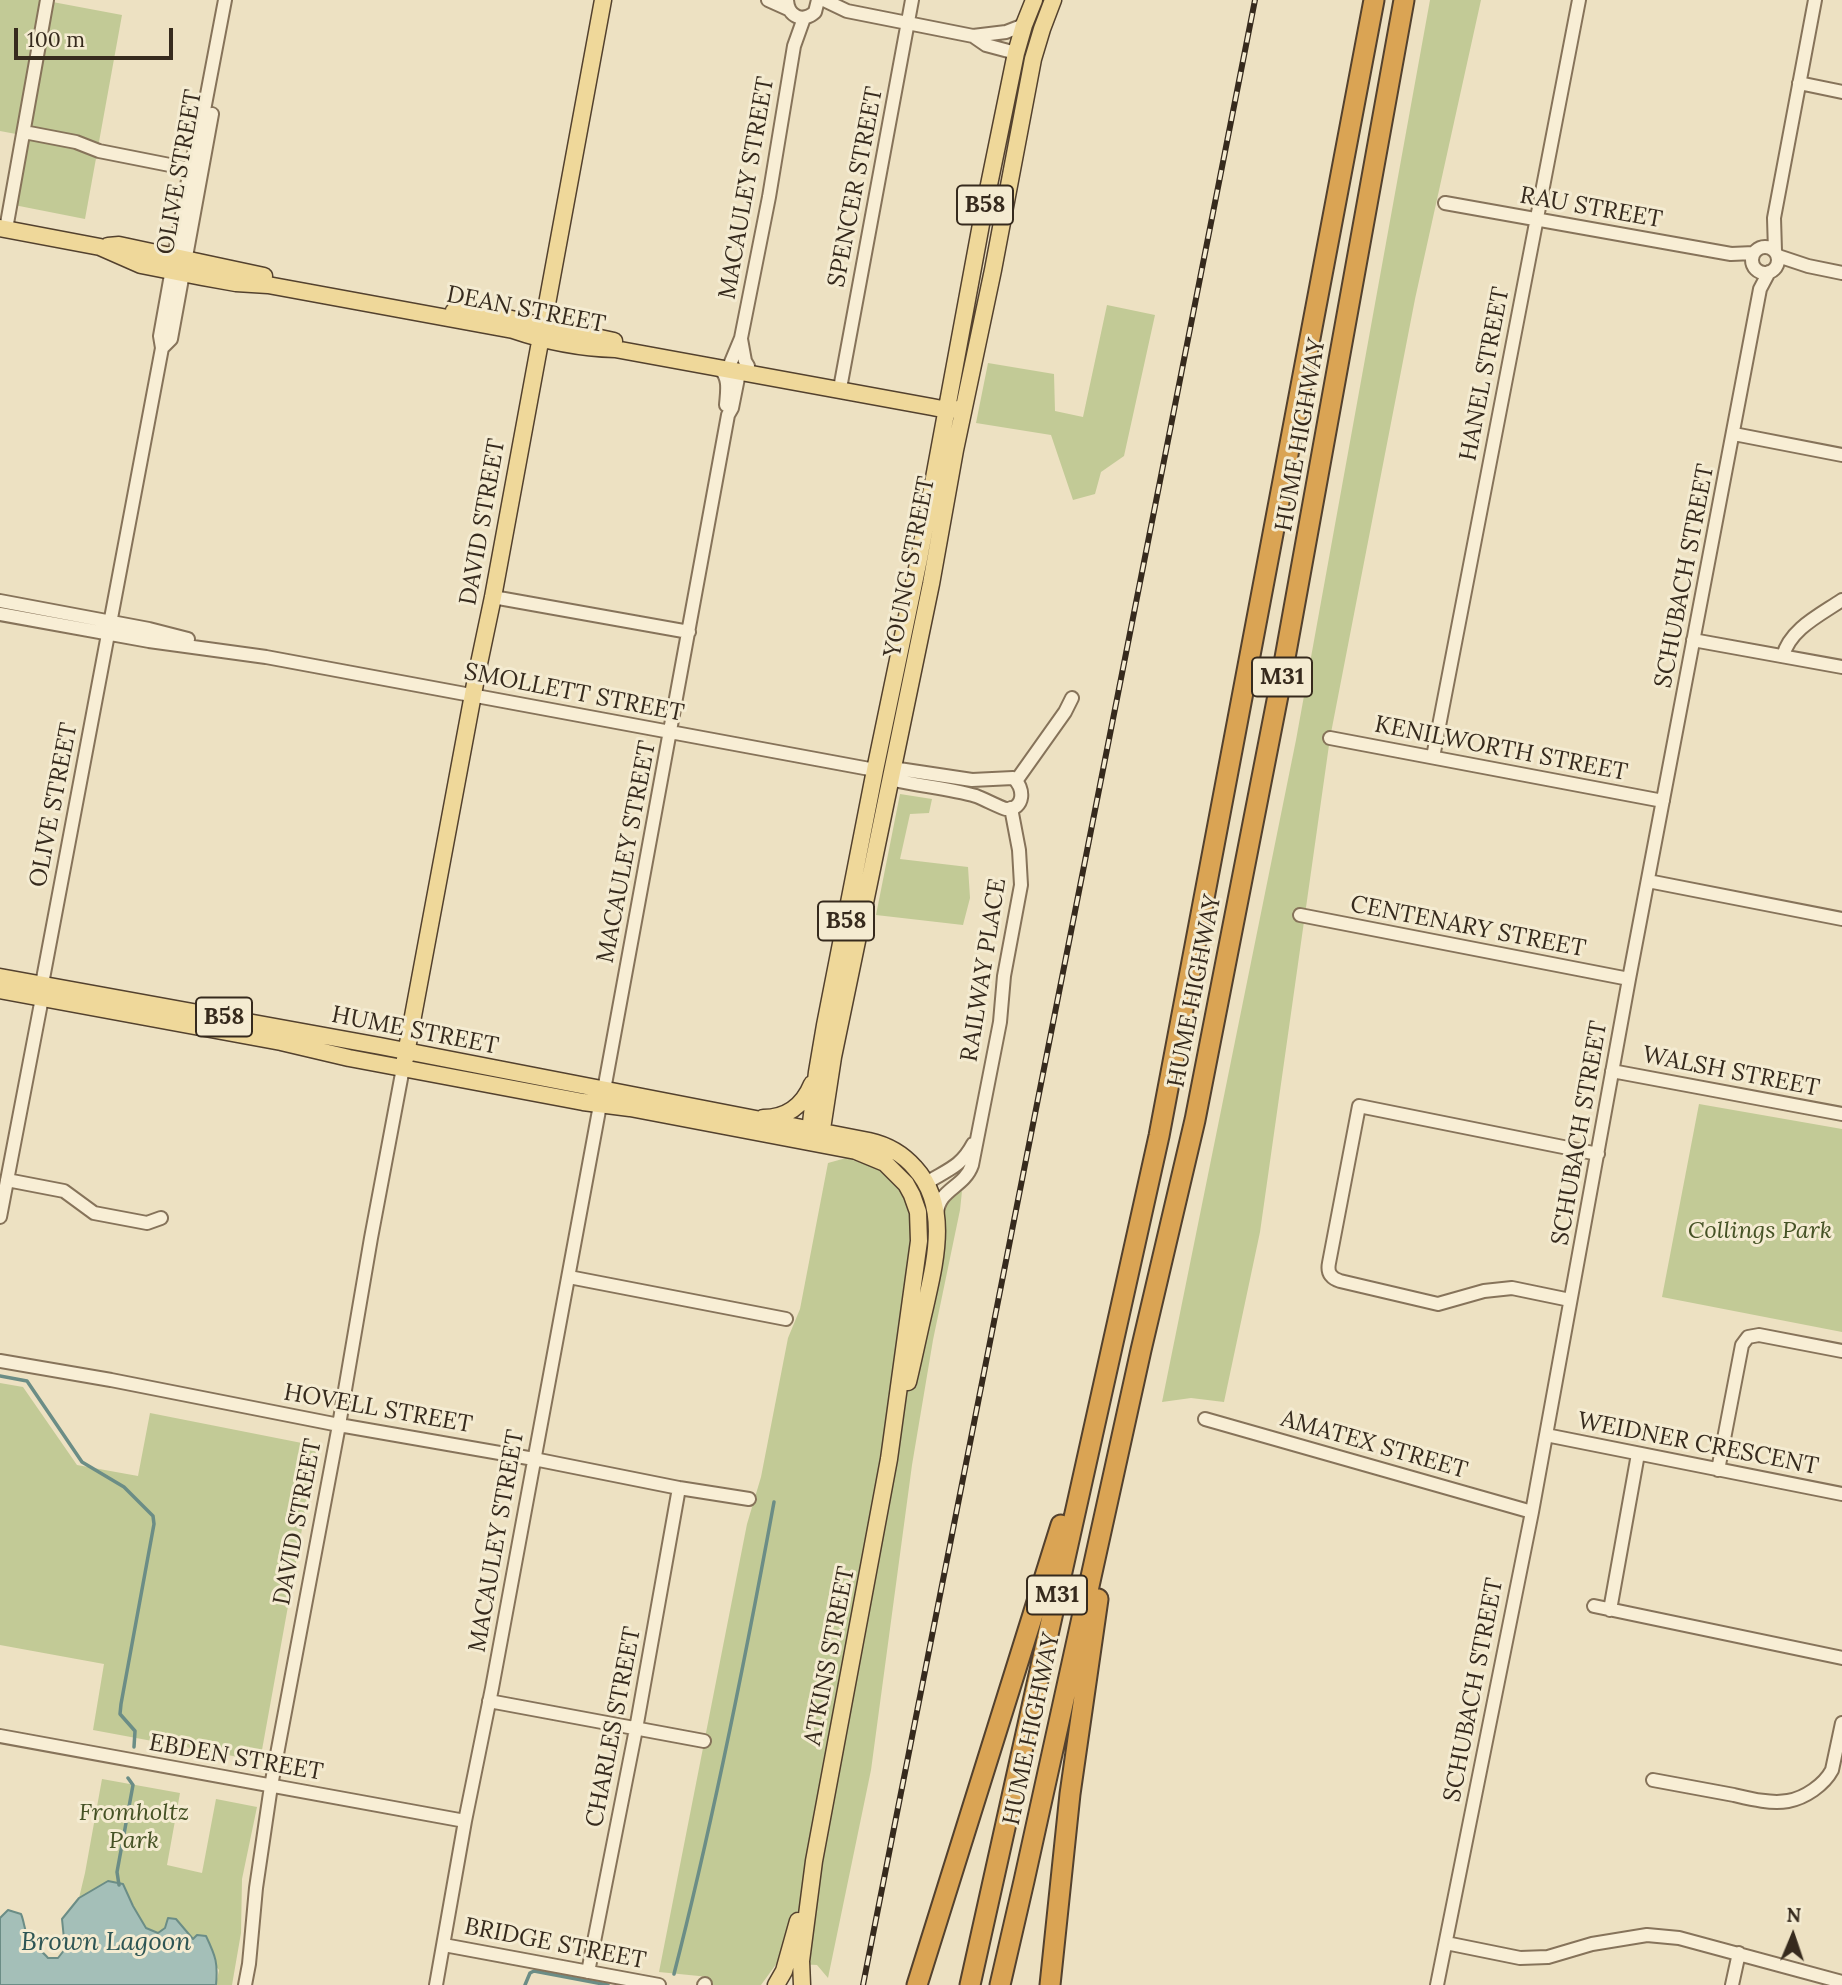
<!DOCTYPE html>
<html>
<head>
<meta charset="utf-8">
<style>
  body { margin:0 }
  #map { position:relative; width:1842px; height:1985px; overflow:hidden; background:#ede1c2; font-family:Lora,serif }
  canvas { display:block }
  .north { position:absolute; left:1758px; top:1901px; width:70px; height:70px; -webkit-text-stroke:5px #f4ebd1; paint-order:stroke; rotate:2deg; font-size:19px; font-weight:700; line-height:28px; text-align:center; color:#362a1d }
  .north::after { content:''; display:block; margin:auto; width:24px; height:32px; background:#362a1d; clip-path:polygon(50% 0,100% 100%,50% 72%,0 100%) }
  .scale { position:absolute; left:14px; top:28px; width:159px; height:32px; box-sizing:border-box; border:4px solid #362a1d; border-top:0; padding-left:9px; font-size:21px; line-height:24px; white-space:nowrap; color:#362a1d; -webkit-text-stroke:5px #f4ebd1; paint-order:stroke }
</style>
</head>
<body>
<div id="map">
<canvas width="1842" height="1985"></canvas>
<div class="north">N</div>
<div class="scale">100 m</div>
</div>
<script>
const context = document.querySelector('canvas').getContext('2d');
context.lineJoin = 'round';
function paint(path, color) { context.fillStyle = color; context.fill(path, 'evenodd'); }
function stroke(path, color, width, dash) { context.strokeStyle = color; context.lineWidth = width; context.lineCap = dash ? 'butt' : 'round'; context.setLineDash(dash || []); context.stroke(path); }
function drawText(font, color, halo, rows, align = 'center') {
  context.font = font + ' Lora,serif'; context.lineWidth = 6; context.setLineDash([]); context.textBaseline = 'middle'; context.strokeStyle = halo; context.fillStyle = color; for (const [text, x, y, turn = 0] of rows) {
    context.save(); context.translate(x, y); context.rotate((+turn || 0) * Math.PI / 180); context.textAlign = isNaN(turn) ? turn : align; if (halo) context.strokeText(text, 0, 0); context.fillText(text, 0, 0); context.restore();
  }
}
paint(new Path2D(`
  M0,0H42L122,15L85,219L4,203L16,134L0,131Z
  M1430,0H1481L1415,299L1330,738L1260,1232L1224,1402L1191,1398L1162,1402L1296,740Z
  M1107,305L1155,315L1124,456L1101,472L1095,494L1073,500L1051,435L976,423L988,363L1054,374L1055,411L1083,417Z
  M900,794L932,799L929,813L910,814L900,859L968,867L970,898L963,925L876,915Z
  M1699,1104L1842,1129V1332L1662,1297Z
  M846,1158C868,1165 891,1171 904,1192C908,1199 910,1210 913,1218L962,1191L960,1210L933,1340L912,1465L871,1770L828,1978L817,1965L777,1963L761,1985H711L709,1977L659,1972L747,1524L761,1477L788,1338L800,1309L828,1163Z
  M0,1383L23,1387L77,1465L138,1476L150,1413L317,1446L260,1761L93,1730L104,1664L0,1645Z
  M102,1779L180,1793L167,1865L202,1873L216,1799L257,1807L242,1879L241,1933L232,1985H216L219,1970L176,1919L158,1933L146,1929L133,1906L123,1884L108,1881L79,1898L85,1873Z`), '#c2ca96');
const water = new Path2D(`
  M108,1881L123,1884L133,1906L146,1928L158,1933L165,1928L168,1918L176,1919L193,1939L197,1935L206,1936C216,1957 218,1963 216,1985H0V1918L8,1910L21,1914C25,1923 24,1934 31,1942C36,1947 43,1952 48,1958H58L65,1949L62,1919L79,1898Z`);
paint(water, '#a4bfb8');
stroke(water, '#6b8d86', 2);
stroke(new Path2D(`
  M0,1376L27,1381L82,1462L124,1487L153,1516L154,1524L121,1704L120,1714L135,1731L134,1747
  M119,1885L117,1872L133,1785L128,1778
  M674,1974C714,1818 745,1661 774,1502
  M525,1985L530,1973L534,1971L608,1985`), '#6b8d86', 3.5);
const minor = new Path2D(`
  M768,0L788,9
  M787,0C788,17 803,23 815,12L818,0
  M824,0L847,11L973,36L1006,32L1024,25
  M973,36L986,45L1016,53
  M1799,83L1842,92
  M24,132L76,142L99,151L190,169
  M1445,203L1731,254L1754,253
  M6,229L47,0
  M1752 260a13 13 0 1 1 26 0a13 13 0 1 1-26 0Z
  M1775,251L1774,218L1815,0
  M1778,256L1808,266L1842,273
  M741,339L745,361L748,366
  M162,348L171,339L212,114
  M731,362L741,338L769,197L794,46L804,18
  M720,369C730,378 727,392 726,405
  M841,383L912,0
  M1734,434L1842,455
  M493,597L689,632
  M0,601L149,629L188,639
  M0,614L149,641L266,657L875,770
  M1693,640L1842,667
  M1783,656C1790,629 1820,615 1842,600
  M1330,738L1663,801
  M1433,757L1579,0
  M890,779C919,786 948,788 976,796C984,799 1001,808 1006,809C1025,810 1025,787 1013,778L972,780L892,768
  M1016,781L1065,712L1072,698
  M1648,881L1842,919
  M1300,915L1629,979
  M42,984L162,348L160,336L190,169L201,126L225,0
  M1612,1071L1842,1114
  M604,1090L728,415L732,408L739,373
  M7,1180L64,1191L94,1213L147,1223L161,1218
  M926,1183C947,1170 961,1167 973,1144
  M937,1214C938,1189 964,1188 972,1165L1000,1022L1004,976L1021,885L1019,850L1011,808
  M0,1217L42,998
  M569,1277L786,1319
  M1570,1300L1512,1288L1484,1291L1438,1304L1340,1281C1331,1278 1327,1273 1329,1263L1359,1106L1598,1154
  M0,1361L111,1380L339,1425L534,1459L679,1488L749,1499
  M1205,1419L1532,1512
  M1546,1435L1842,1494
  M1718,1470L1742,1345L1748,1337L1759,1335L1842,1351
  M1594,1606L1842,1658
  M1610,1610L1638,1454
  M489,1701L704,1741
  M0,1736L465,1821
  M1653,1780C1680,1785 1707,1790 1734,1795C1751,1799 1771,1804 1788,1801C1805,1798 1824,1785 1832,1770L1842,1723
  M1446,1943L1520,1958L1548,1957L1592,1944L1647,1935L1679,1938L1842,1982
  M444,1945L659,1985
  M588,1972L636,1729L679,1488
  M245,1985L249,1964L256,1888L271,1786L339,1425L371,1238L403,1068
  M436,1985L465,1821L492,1688L600,1105
  M704,1985L705,1984
  M1437,1985L1532,1512L1629,979L1760,289L1769,272
  M1732,1985L1739,1953`);
const major = new Path2D(`
  M0,228L100,247L141,265L202,277L236,283L268,285L513,330C548,342 578,348 615,349L932,407L947,410L958,409
  M108,246L119,245L264,276
  M454,311L479,312L614,341
  M0,977L380,1046L869,1141C887,1145 903,1154 915,1168C950,1206 935,1262 925,1307C919,1332 914,1357 908,1382
  M0,990L281,1042L349,1058L583,1102L630,1108L856,1151L885,1163L906,1184L912,1195L918,1212L919,1241L889,1459L814,1861L801,1961L802,1985
  M405,1059L477,673L493,597L603,0
  M763,1118C786,1118 803,1106 812,1084
  M809,1140L817,1072L825,1025L875,770L919,559L982,219L1016,53L1024,25L1034,0
  M820,1142L833,1057L931,584L955,450L993,270L1033,59L1042,29L1053,0
  M776,1985L784,1971L798,1921`);
const highway = new Path2D(`
  M917,1985L1061,1525
  M970,1985L1159,1136L1374,0
  M1000,1985L1024,1881L1141,1350L1195,1120L1281,680L1404,0
  M1050,1985L1070,1794L1098,1599`);
stroke(minor, '#86735a', 16);
stroke(major, '#53412e', 19);
stroke(highway, '#53412e', 23);
stroke(minor, '#f8eed5', 12);
stroke(major, '#efd89a', 16);
stroke(highway, '#daa454', 19);
const rail = new Path2D(`
  M863,1985L1255,0`);
stroke(rail, '#362a1d', 6);
stroke(rail, '#f4ebd1', 3.5, [10]);
for (const [x, y, w] of [
  [985,205,56],
  [1282,677,60],
  [846,921,56],
  [224,1017,56],
  [1057,1595,60]
]) { const box = new Path2D(); box.roundRect(x - w / 2, y - 19.5, w, 39, 5); context.fillStyle = '#f4ebd1'; context.fill(box); stroke(box, '#362a1d', 2); }
drawText('bold 23px', '#362a1d', null, [
  ["B58",985,205],
  ["M31",1282,677],
  ["B58",846,921],
  ["B58",224,1017],
  ["M31",1057,1595]
]);
drawText('24px', '#362a1d', '#f4ebd1', [
  ["OLIVE STREET",180,172,-80],
  ["SPENCER STREET",856,187,-79],
  ["MACAULEY STREET",747,188,-80],
  ["RAU STREET",1591,208,10],
  ["DEAN STREET",526,310,11],
  ["HANEL STREET",1485,374,-79],
  ["HUME HIGHWAY",1301,435,-80],
  ["DAVID STREET",483,522,-80],
  ["YOUNG STREET",910,567,-79],
  ["SCHUBACH STREET",1685,576,-79],
  ["SMOLLETT STREET",574,693,11],
  ["KENILWORTH STREET",1501,749,11],
  ["OLIVE STREET",54,805,-79],
  ["MACAULEY STREET",627,852,-79],
  ["CENTENARY STREET",1468,927,11],
  ["RAILWAY PLACE",984,970,-81],
  ["HUME HIGHWAY",1195,991,-79],
  ["HUME STREET",415,1031,11],
  ["WALSH STREET",1731,1072,11],
  ["SCHUBACH STREET",1580,1133,-80],
  ["HOVELL STREET",378,1409,10],
  ["WEIDNER CRESCENT",1698,1444,11],
  ["AMATEX STREET",1374,1445,16],
  ["DAVID STREET",298,1522,-79],
  ["MACAULEY STREET",497,1541,-80],
  ["ATKINS STREET",830,1656,-79],
  ["SCHUBACH STREET",1474,1690,-79],
  ["CHARLES STREET",614,1727,-79],
  ["HUME HIGHWAY",1032,1729,-78],
  ["EBDEN STREET",236,1758,10],
  ["BRIDGE STREET",555,1944,11]
]);
drawText('italic 24px', '#455225', '#f4ebd1', [
  ["Collings Park",1760,1231],
  ["Fromholtz",134,1813],
  ["Park",134,1841]
]);
drawText('italic 26px', '#2d5554', '#f4ebd1', [
  ["Brown Lagoon",106,1943]
]);
</script>
</body>
</html>
